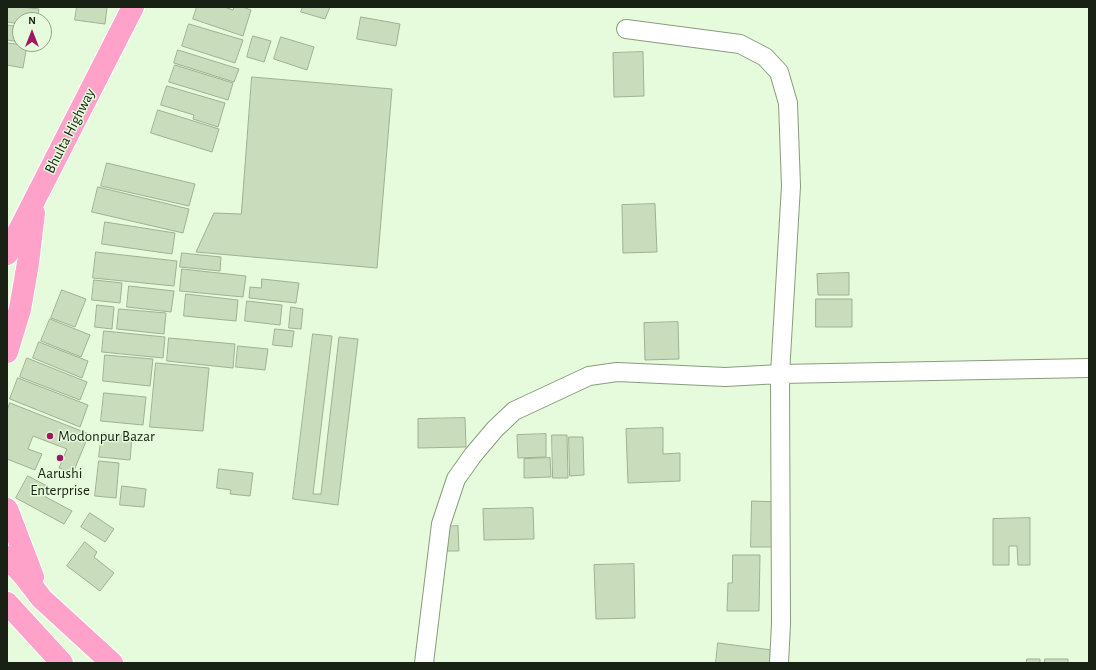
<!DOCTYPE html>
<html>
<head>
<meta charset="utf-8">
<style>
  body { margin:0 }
  #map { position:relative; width:1096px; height:670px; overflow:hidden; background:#e6fbdb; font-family:"Alegreya Sans",sans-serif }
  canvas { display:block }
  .frame { position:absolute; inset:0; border:8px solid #192115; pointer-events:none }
  .north { position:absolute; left:12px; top:12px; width:40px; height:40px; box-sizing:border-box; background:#e6fbdb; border:1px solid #94a48c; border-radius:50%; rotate:0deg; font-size:11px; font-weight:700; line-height:16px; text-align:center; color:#192115 }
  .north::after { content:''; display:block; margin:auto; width:14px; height:18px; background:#a01763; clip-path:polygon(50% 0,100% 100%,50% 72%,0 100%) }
</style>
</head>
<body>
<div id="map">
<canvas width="1096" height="670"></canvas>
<div class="frame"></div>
<div class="north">N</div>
</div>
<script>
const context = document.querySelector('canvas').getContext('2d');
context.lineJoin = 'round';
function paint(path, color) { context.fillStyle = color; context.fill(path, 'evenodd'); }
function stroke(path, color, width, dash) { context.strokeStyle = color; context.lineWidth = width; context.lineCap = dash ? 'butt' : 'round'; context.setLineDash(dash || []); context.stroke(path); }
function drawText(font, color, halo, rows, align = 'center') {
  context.font = font + ' "Alegreya Sans",sans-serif'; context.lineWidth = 3; context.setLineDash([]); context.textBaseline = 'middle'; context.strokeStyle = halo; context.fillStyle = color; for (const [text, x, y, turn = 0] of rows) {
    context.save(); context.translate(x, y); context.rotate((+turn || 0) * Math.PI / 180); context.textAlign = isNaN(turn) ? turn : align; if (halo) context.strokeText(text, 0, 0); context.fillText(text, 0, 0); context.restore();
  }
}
const building = new Path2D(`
  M7,7H22L39,9L37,20H20V24L7,22Z
  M77,7H107L105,24L75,20Z
  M197,7H224L233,10L234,7H243L251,10L243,36L193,19Z
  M303,7H330L325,19L301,12Z
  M361,17L400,24L396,46L357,39Z
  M189,24L243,40L235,63L182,46Z
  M7,25L20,27V42L7,40Z
  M253,36L271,41L264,62L247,57Z
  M281,37L314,47L307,70L274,59Z
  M7,43L27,45L23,68L7,65Z
  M178,50L239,69L234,82L174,63Z
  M643,52L644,96L614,97L613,53Z
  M175,65L233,83L228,100L169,82Z
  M252,77L392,89L377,268L196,252L214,213L241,214Z
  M167,86L225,103L218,127L193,119L194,115L161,105Z
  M158,110L219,129L212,152L151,133Z
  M107,163L195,184L189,206L101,186Z
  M98,187L189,209L183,233L92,212Z
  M655,204L657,252L623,253L622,205Z
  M105,222L175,233L172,254L102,244Z
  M96,252L177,261L174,286L93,278Z
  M182,253L221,257L220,271L180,267Z
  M182,269L246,276L243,297L180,291Z
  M849,273V295H818L817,274Z
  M262,279L299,283L296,303L249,298L250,287L261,288Z
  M94,280L122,283L120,303L92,300Z
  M129,286L174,291L171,312L127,307Z
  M62,290L86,299L75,327L51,318Z
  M186,294L238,300L236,321L184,316Z
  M816,299H852V327H816Z
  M247,301L282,305L280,325L245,321Z
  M97,305L114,307L112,329L95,327Z
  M291,307L303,309L301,329L289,328Z
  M119,309L166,313L164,334L117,329Z
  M50,319L90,335L81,357L41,341Z
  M678,322L679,359L645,360L644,323Z
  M275,329L294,331L292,347L273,345Z
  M104,331L165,337L163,358L102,352Z
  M313,334L332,336L313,494H321L339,337L358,339L338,505L293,499Z
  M169,338L235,344L233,368L167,361Z
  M39,342L88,361L82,378L33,358Z
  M238,346L268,349L265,370L236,367Z
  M105,355L153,359L150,386L103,381Z
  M27,358L87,382L80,400L20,377Z
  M156,363L209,368L203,431L150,427Z
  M18,378L88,405L80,427L10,399Z
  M104,393L146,397L143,425L101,421Z
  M10,403L89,434L73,473L59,468L67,449L33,436L28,449L42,454L35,470L7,459V411Z
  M465,418L466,447L418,448V419Z
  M663,428V454L680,453V481L628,483L626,429Z
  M102,433L132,436L130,460L99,457Z
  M546,434V457L518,458L517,435Z
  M552,435H567L568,478H553Z
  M569,437H583L584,475L570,476Z
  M550,458L551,477L524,478V459Z
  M99,461L119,463L116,498L95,496Z
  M219,469L253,473L250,496L230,494L231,490L217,488Z
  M28,476L47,486L42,495L72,511L64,524L16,498Z
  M122,486L146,489L144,507L120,505Z
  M752,501L778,502V547H751Z
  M533,508L534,539L484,540L483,509Z
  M90,513L114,529L105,542L81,527Z
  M1030,518V565H1018L1017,546H1009V565H993V519Z
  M458,526L459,551H445V527Z
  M85,542L97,552L94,557L114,573L100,591L67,566Z
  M733,555H760L759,611H727L728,583H732Z
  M634,564L635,618L596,619L594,565Z
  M718,643L772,650L770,663H716Z
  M1027,659H1040V663H1027Z
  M1045,659H1068V663H1045Z`);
paint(building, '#c9ddbd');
stroke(building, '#9eb192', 1);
const minor = new Path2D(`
  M424,663L441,524L456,479L473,455L495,429L514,411L589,376L617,372L725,377L780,374L791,186L788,103L779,72L765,57L740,44L626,29
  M779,663L781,624L780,374L1089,368`);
const trunk = new Path2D(`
  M7,254L133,7
  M7,352L20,309L28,263L34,213
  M7,509L33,577
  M7,557L25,577L42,599L112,663
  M7,603L62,663`);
stroke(minor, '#899c7e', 20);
stroke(trunk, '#fff', 24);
stroke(minor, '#fff', 18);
stroke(trunk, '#fea2ca', 22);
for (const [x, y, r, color] of [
  [50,436,4,"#a01763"],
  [60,458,4,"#a01763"]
]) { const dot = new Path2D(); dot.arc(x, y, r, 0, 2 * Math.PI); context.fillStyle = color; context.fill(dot); stroke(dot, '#e6fbdb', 1.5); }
drawText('15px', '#192115', '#e6fbdb', [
  ["Bhulta Highway",70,131,-63]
]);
drawText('15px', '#192115', '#e6fbdb', [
  ["Modonpur Bazar",58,436],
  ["Aarushi",60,473,"center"],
  ["Enterprise",60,490,"center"]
], 'left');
</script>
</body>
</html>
